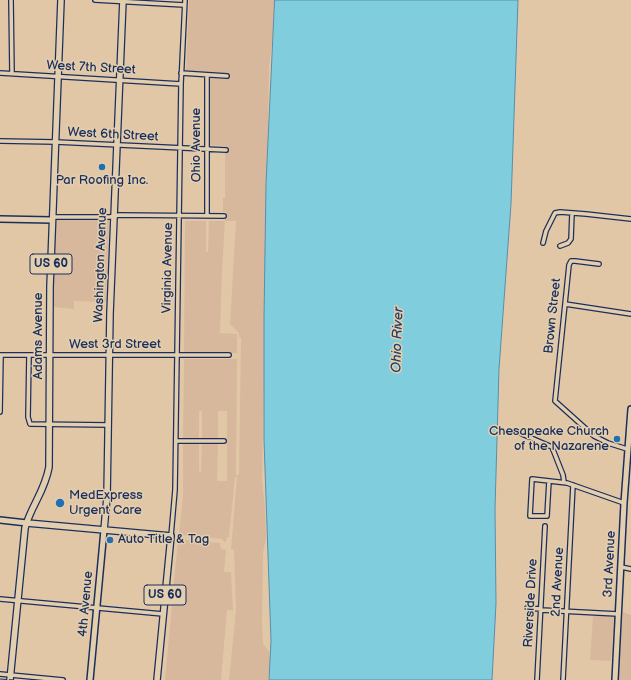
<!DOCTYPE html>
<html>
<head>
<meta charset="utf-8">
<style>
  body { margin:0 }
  canvas { display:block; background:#e2c7a7 }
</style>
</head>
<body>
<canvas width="631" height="680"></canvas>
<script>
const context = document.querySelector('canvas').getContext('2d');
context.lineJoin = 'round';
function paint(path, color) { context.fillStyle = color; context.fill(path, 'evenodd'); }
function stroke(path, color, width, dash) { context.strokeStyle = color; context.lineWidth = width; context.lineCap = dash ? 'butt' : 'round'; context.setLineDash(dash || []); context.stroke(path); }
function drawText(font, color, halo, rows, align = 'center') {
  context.font = font + ' "Balsamiq Sans",sans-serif'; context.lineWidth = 3; context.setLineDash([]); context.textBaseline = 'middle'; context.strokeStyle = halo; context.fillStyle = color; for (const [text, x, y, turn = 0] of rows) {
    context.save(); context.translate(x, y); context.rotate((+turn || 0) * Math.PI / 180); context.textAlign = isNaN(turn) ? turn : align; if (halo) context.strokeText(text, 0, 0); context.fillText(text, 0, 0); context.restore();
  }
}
paint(new Path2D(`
  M189,0H275L273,33L269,68L262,479L265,508L266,538L263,553L262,624L263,644L269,651L270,658L268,680H229L236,610L234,550L231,549L237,477H235L229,537H227L226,542L223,541L222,539L179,535L183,495V444H199V471L201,472L202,444H218L217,481H227V411H218V439H202V411H199V439H183L184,359H237L236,475H239L241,338L239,337V333L230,324L236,221H225L222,271L220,333L237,334V353H184L185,221H206V252H208L209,221H225L226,212H223V198H225V146L209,145V78L226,79V74L186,72Z
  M56,219L109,220L106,302L74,301V309L53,307Z
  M178,539L220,543L221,549L226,550L224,572H231L233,610H227L221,680H165Z
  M623,612L631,615V680H618Z
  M593,615L614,616L611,661L590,660Z`), '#d7b89d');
const water = new Path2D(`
  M275,0H518L511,204L499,369L495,509L496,603L492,680H269L271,641L264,440V319L266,184Z`);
paint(water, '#80cdde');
stroke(water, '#588eab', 1);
const street = new Path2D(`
  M11,0L12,73
  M95,0L184,5
  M0,73L181,84
  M181,73L227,76
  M207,75V216
  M0,141L56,142L226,150
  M52,217H110L119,215L224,216
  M543,243L546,231L555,213L560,212L586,214L631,219
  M560,246L568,243L571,239L572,213
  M599,264L575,261H571L569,265L555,401L594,436L608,443L627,449
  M565,304L631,314
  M0,355H229
  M29,355L28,417L30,424L109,425
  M0,412L1,355
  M520,432L522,434L552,447L563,475L564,482
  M176,441H224
  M549,481L547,516H530L532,479L567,483L624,503
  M171,536L175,490L181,84L185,0
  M621,567L631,569
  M0,599L163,614
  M527,608L541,609
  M541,610L618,614
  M0,674L63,680
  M537,680L545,526
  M563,680L573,485`);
const secondary = new Path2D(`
  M0,219L52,220
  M0,520L27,523
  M90,680L104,530
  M615,680L624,503L631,409`);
const primary = new Path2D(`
  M27,523L171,536L157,680
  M104,530L107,497L110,313L123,0
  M10,680L25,528C31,506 45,491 49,467L50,287L61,0`);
stroke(street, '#1b2f5e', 6);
stroke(secondary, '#1b2f5e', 8);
stroke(primary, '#1b2f5e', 8);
stroke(street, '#e3cead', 3.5);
stroke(secondary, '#e3cead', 5);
stroke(primary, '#e3cead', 5.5);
stroke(new Path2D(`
  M0,679L14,680`), '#1b2f5e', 1, [6, 3]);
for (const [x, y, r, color] of [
  [102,167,4,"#1f6fb2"],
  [617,439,4,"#1f6fb2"],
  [60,503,5,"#1f6fb2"],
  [110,540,4,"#1f6fb2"]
]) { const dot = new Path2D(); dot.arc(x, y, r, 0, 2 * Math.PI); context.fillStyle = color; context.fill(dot); stroke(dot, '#e3cead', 1.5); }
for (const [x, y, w] of [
  [51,264,42],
  [165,595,42]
]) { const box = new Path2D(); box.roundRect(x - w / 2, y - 10, w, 20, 3); context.fillStyle = '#e3cead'; context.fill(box); stroke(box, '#1b2f5e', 1); }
drawText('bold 12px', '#1b2f5e', null, [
  ["US 60",51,264],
  ["US 60",165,595]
]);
drawText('13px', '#1b2f5e', '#e3cead', [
  ["West 7th Street",91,68,3],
  ["West 6th Street",113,135,3],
  ["Ohio Avenue",197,145,-90],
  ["Washington Avenue",101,265,-88],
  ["Virginia Avenue",168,268,-89],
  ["Brown Street",553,316,-84],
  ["Adams Avenue",39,336,-90],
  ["West 3rd Street",115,345],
  ["3rd Avenue",610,564,-87],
  ["2nd Avenue",558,582,-87],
  ["Riverside Drive",531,603,-87],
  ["4th Avenue",86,604,-85]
]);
drawText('13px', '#1b2f5e', '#e3cead', [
  ["Par Roofing Inc.",102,181,"center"],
  ["Chesapeake Church",609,432,"right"],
  ["of the Nazarene",609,447,"right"],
  ["MedExpress",69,496],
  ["Urgent Care",69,511],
  ["Auto Title & Tag",118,540]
], 'left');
drawText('italic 14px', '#253f6b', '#e3cead', [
  ["Ohio River",398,340,-88]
]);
</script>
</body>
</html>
